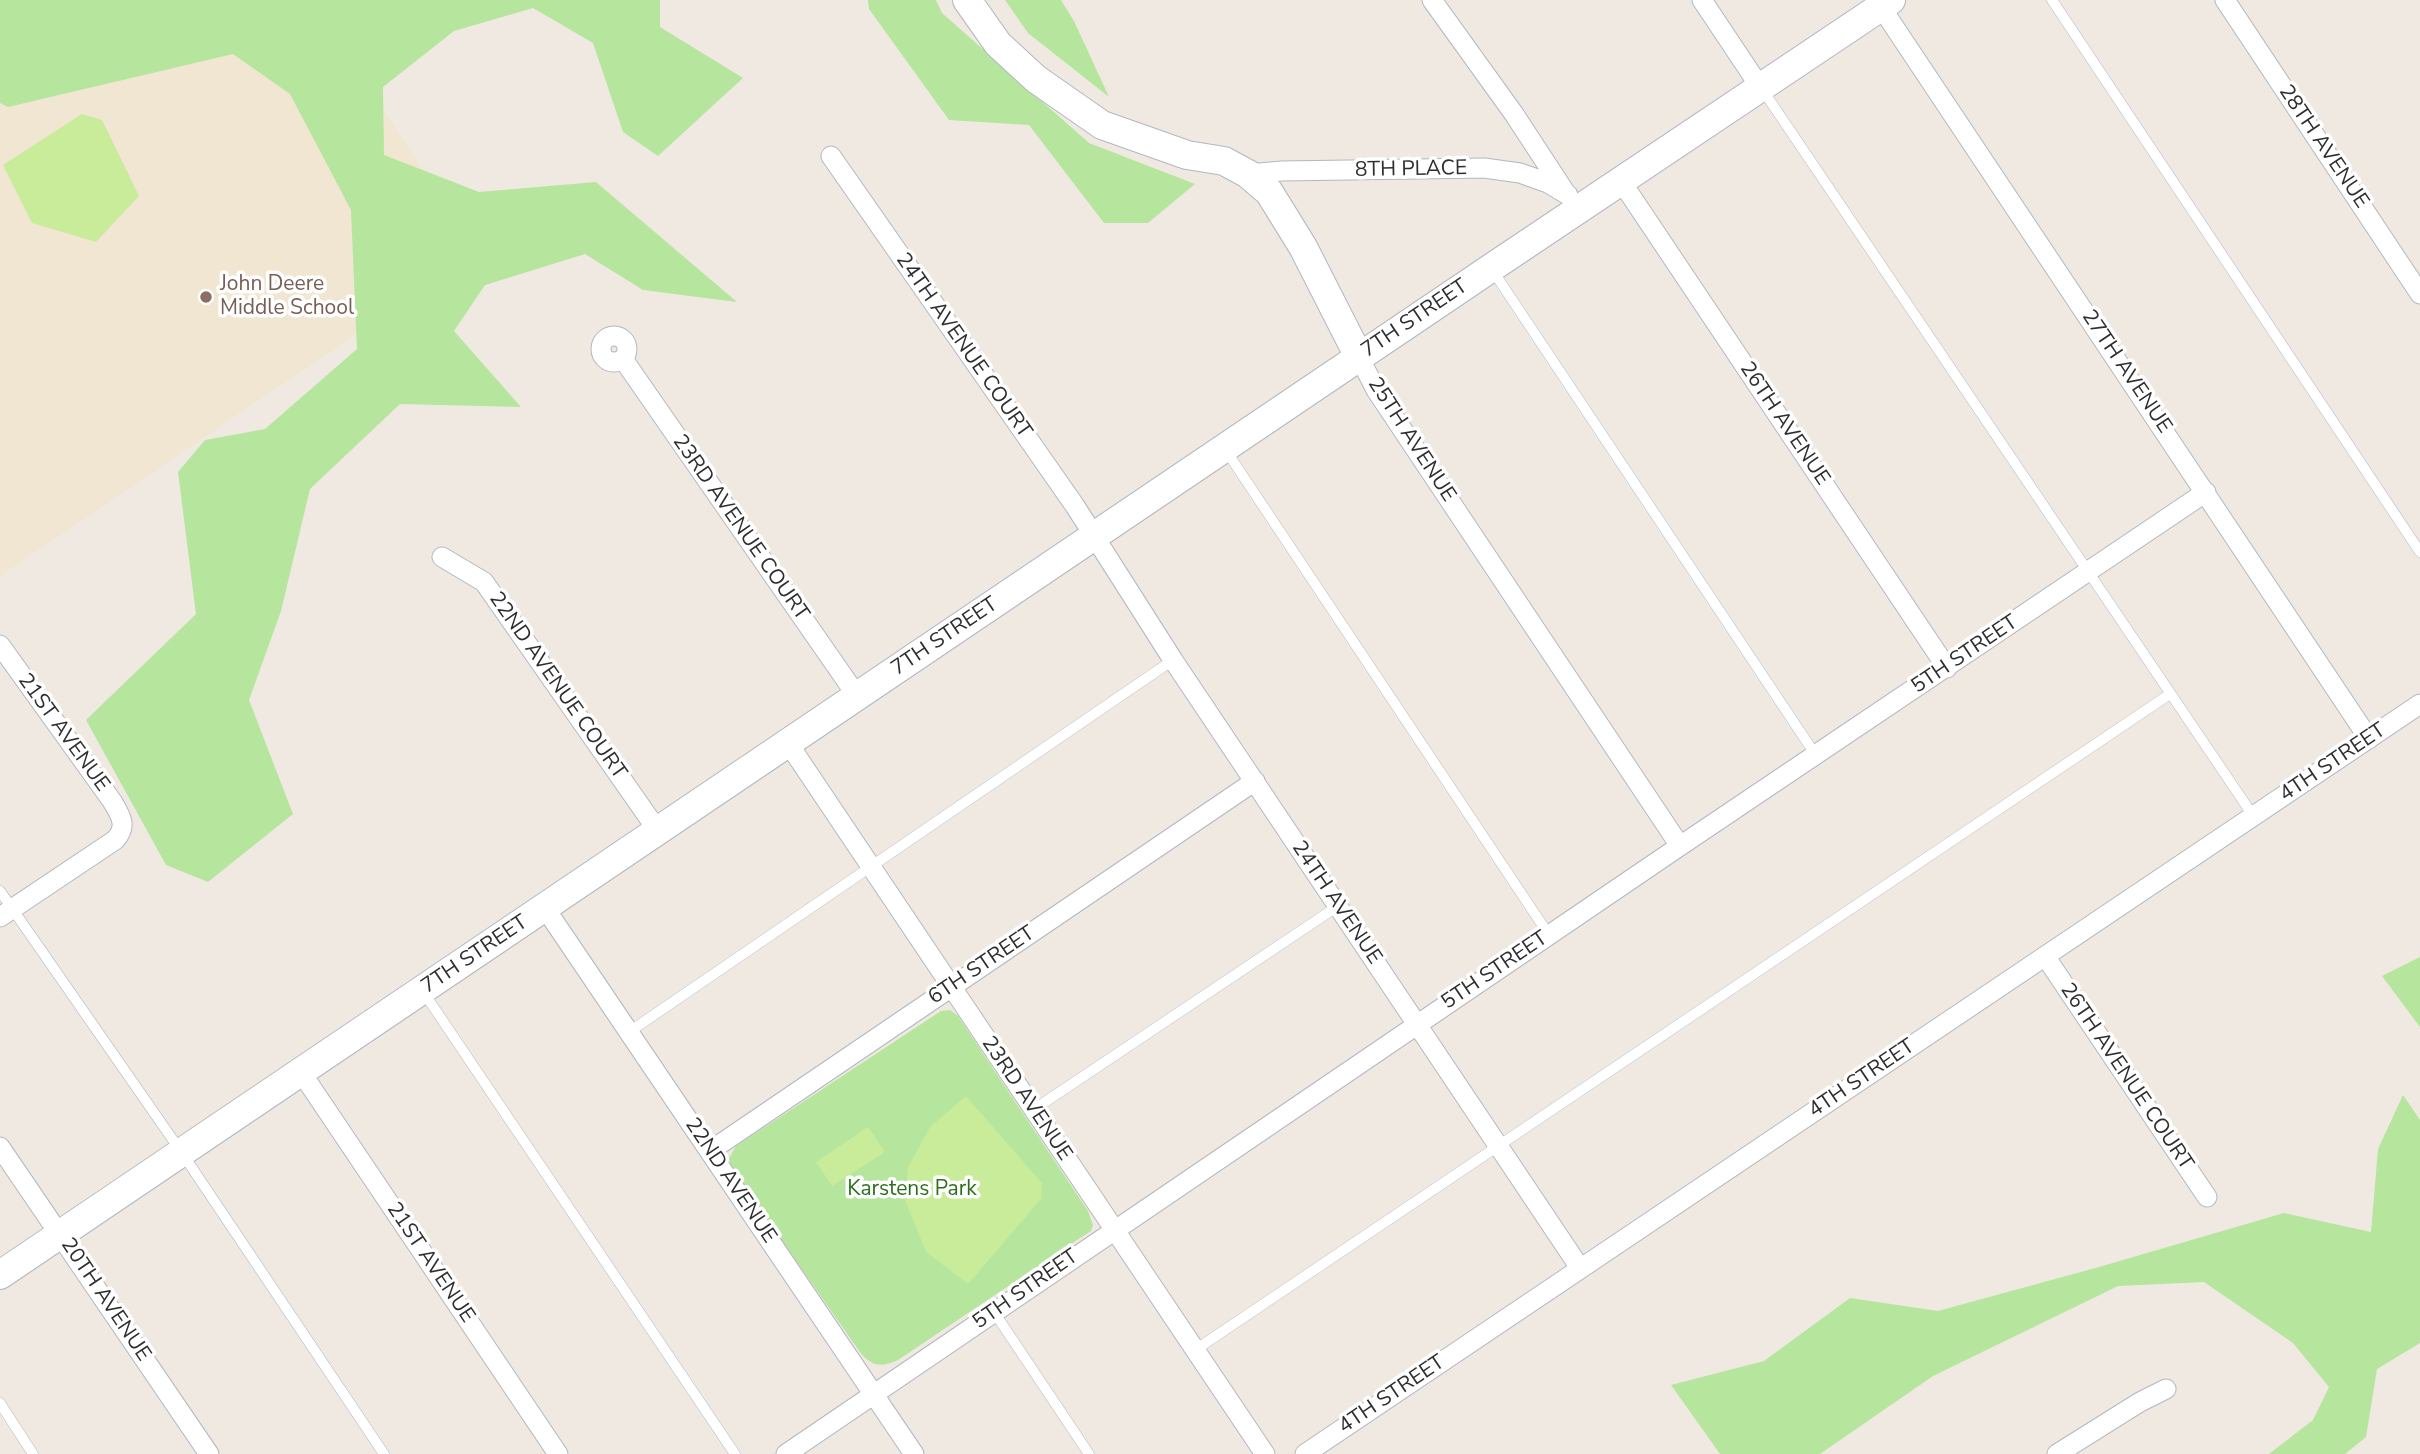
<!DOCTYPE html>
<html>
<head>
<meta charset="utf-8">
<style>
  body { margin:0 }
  canvas { display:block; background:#efe9e1 }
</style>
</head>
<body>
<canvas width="2420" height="1454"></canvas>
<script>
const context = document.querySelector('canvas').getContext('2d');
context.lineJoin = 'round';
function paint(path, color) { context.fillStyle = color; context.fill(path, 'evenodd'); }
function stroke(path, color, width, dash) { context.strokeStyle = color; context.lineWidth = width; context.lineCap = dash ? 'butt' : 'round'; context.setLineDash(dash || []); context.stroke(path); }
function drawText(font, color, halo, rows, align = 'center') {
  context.font = font + ' "Nunito Sans",sans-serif'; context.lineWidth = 7; context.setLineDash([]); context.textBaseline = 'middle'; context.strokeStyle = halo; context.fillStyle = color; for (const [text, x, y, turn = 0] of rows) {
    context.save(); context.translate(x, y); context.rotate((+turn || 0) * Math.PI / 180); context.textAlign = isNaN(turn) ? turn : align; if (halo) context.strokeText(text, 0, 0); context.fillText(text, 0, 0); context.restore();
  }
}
paint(new Path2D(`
  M0,0H311L479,255L424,288L0,576Z`), '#f0e6d1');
paint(new Path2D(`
  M0,0H660V27L743,78L658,156L623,132L593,43L533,8L454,31L383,87L384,155L479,192L596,182L737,302L643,290L585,254L485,285L454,331L521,407L400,404L310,489L281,611L249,700L293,814L208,882L166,865L86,720L196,614L178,472L205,440L265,429L357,349L351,210L290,94L233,54L8,107L0,103Z
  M868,0H936L942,13L1089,143L1195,184L1148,223H1104L1029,125L949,120L869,9Z
  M1005,0H1061L1074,21L1109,97L1028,33Z
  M2420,957V1027L2382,976Z
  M950,1010L958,1016L1088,1211L1093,1225L1091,1231L1080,1238L898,1360C882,1367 875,1367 862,1355L738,1178L731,1167L729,1158L736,1146L941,1011Z
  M2403,1095L2420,1120V1343L2377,1369L2366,1437L2345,1454H2269L2313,1420L2329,1387L2293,1343L2204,1282L2118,1286L1933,1376L1820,1454H1720L1671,1385L1764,1361L1850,1298L1938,1311L2099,1267L2284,1213L2371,1232L2378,1149Z`), '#b6e59e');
paint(new Path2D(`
  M82,114L102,120L139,196L96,242L32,223L3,165Z
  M966,1096L1042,1183L1041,1199L968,1284L926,1252L905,1200L908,1167L930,1127Z
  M868,1127L885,1152L832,1186L816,1162Z`), '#c9ec9a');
const lane = new Path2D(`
  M2052,0L2420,552
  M1762,89L2254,817
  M1493,271L1815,754
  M1225,449L1549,935
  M0,891L182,1153L384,1454
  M424,993L735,1454
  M629,1032L1173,660
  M1033,1110L1338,906
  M994,1312L1089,1454
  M1195,1350L2170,694
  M0,1403L33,1454`);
const street = new Path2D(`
  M1432,0L1514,114L1565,192
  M1702,0L1760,87
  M2225,0L2420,294
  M1881,7L2369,739
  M831,156L1075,506L1173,660L1580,1268
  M1248,174L1282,171L1484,168L1520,173L1548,183L1568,195
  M1621,181L1947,668
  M601 349a13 13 0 1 1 26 0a13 13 0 1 1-26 0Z
  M1359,357L1376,390L1680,846
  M623,359L857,696
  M442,557L484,582L658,831
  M0,645L112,801C121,816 128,826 115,840L0,917
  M788,743L1265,1454
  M545,908L914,1454
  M2045,956L2207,1197
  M301,1072L558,1454
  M0,1147L209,1454
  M710,1151L1255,781
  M786,1454L1680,846L2206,492
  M1305,1454L2420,704
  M2057,1454L2140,1402L2166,1389`);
const secondary = new Path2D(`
  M967,0L998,44L1036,79L1102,125L1187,155L1224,161L1248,174L1269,192L1303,247L1359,357
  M0,1275L1491,268L1891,0`);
stroke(lane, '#b4b7c1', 11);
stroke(street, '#b4b7c1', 21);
stroke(secondary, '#b4b7c1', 30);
stroke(lane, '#fff', 10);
stroke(street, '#fff', 19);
stroke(secondary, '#fff', 28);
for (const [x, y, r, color] of [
  [206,297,7,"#8d6e63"]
]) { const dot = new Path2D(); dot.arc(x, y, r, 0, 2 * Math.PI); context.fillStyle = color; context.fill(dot); stroke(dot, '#fff', 2.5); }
drawText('21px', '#2e2e2e', '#fff', [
  ["28TH AVENUE",2323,147,56],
  ["8TH PLACE",1411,170,-1],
  ["7TH STREET",1415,319,-34],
  ["24TH AVENUE COURT",963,346,55],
  ["27TH AVENUE",2126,372,56],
  ["26TH AVENUE",1784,424,56],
  ["25TH AVENUE",1411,440,57],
  ["23RD AVENUE COURT",740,528,55],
  ["7TH STREET",945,637,-34],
  ["5TH STREET",1965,655,-34],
  ["22ND AVENUE COURT",557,686,55],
  ["21ST AVENUE",63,733,54],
  ["4TH STREET",2333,763,-34],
  ["24TH AVENUE",1336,903,56],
  ["7TH STREET",475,955,-34],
  ["6TH STREET",982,966,-34],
  ["5TH STREET",1495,971,-34],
  ["26TH AVENUE COURT",2126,1077,56],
  ["4TH STREET",1862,1079,-34],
  ["23RD AVENUE",1026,1099,56],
  ["22ND AVENUE",730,1181,56],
  ["21ST AVENUE",430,1263,56],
  ["5TH STREET",1026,1290,-35],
  ["20TH AVENUE",105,1300,56],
  ["4TH STREET",1392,1395,-34]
]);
drawText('21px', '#785e54', '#fff', [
  ["John Deere",220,285],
  ["Middle School",220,309]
], 'left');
drawText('21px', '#2c6e1b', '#fff', [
  ["Karstens Park",912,1190]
]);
</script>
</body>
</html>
